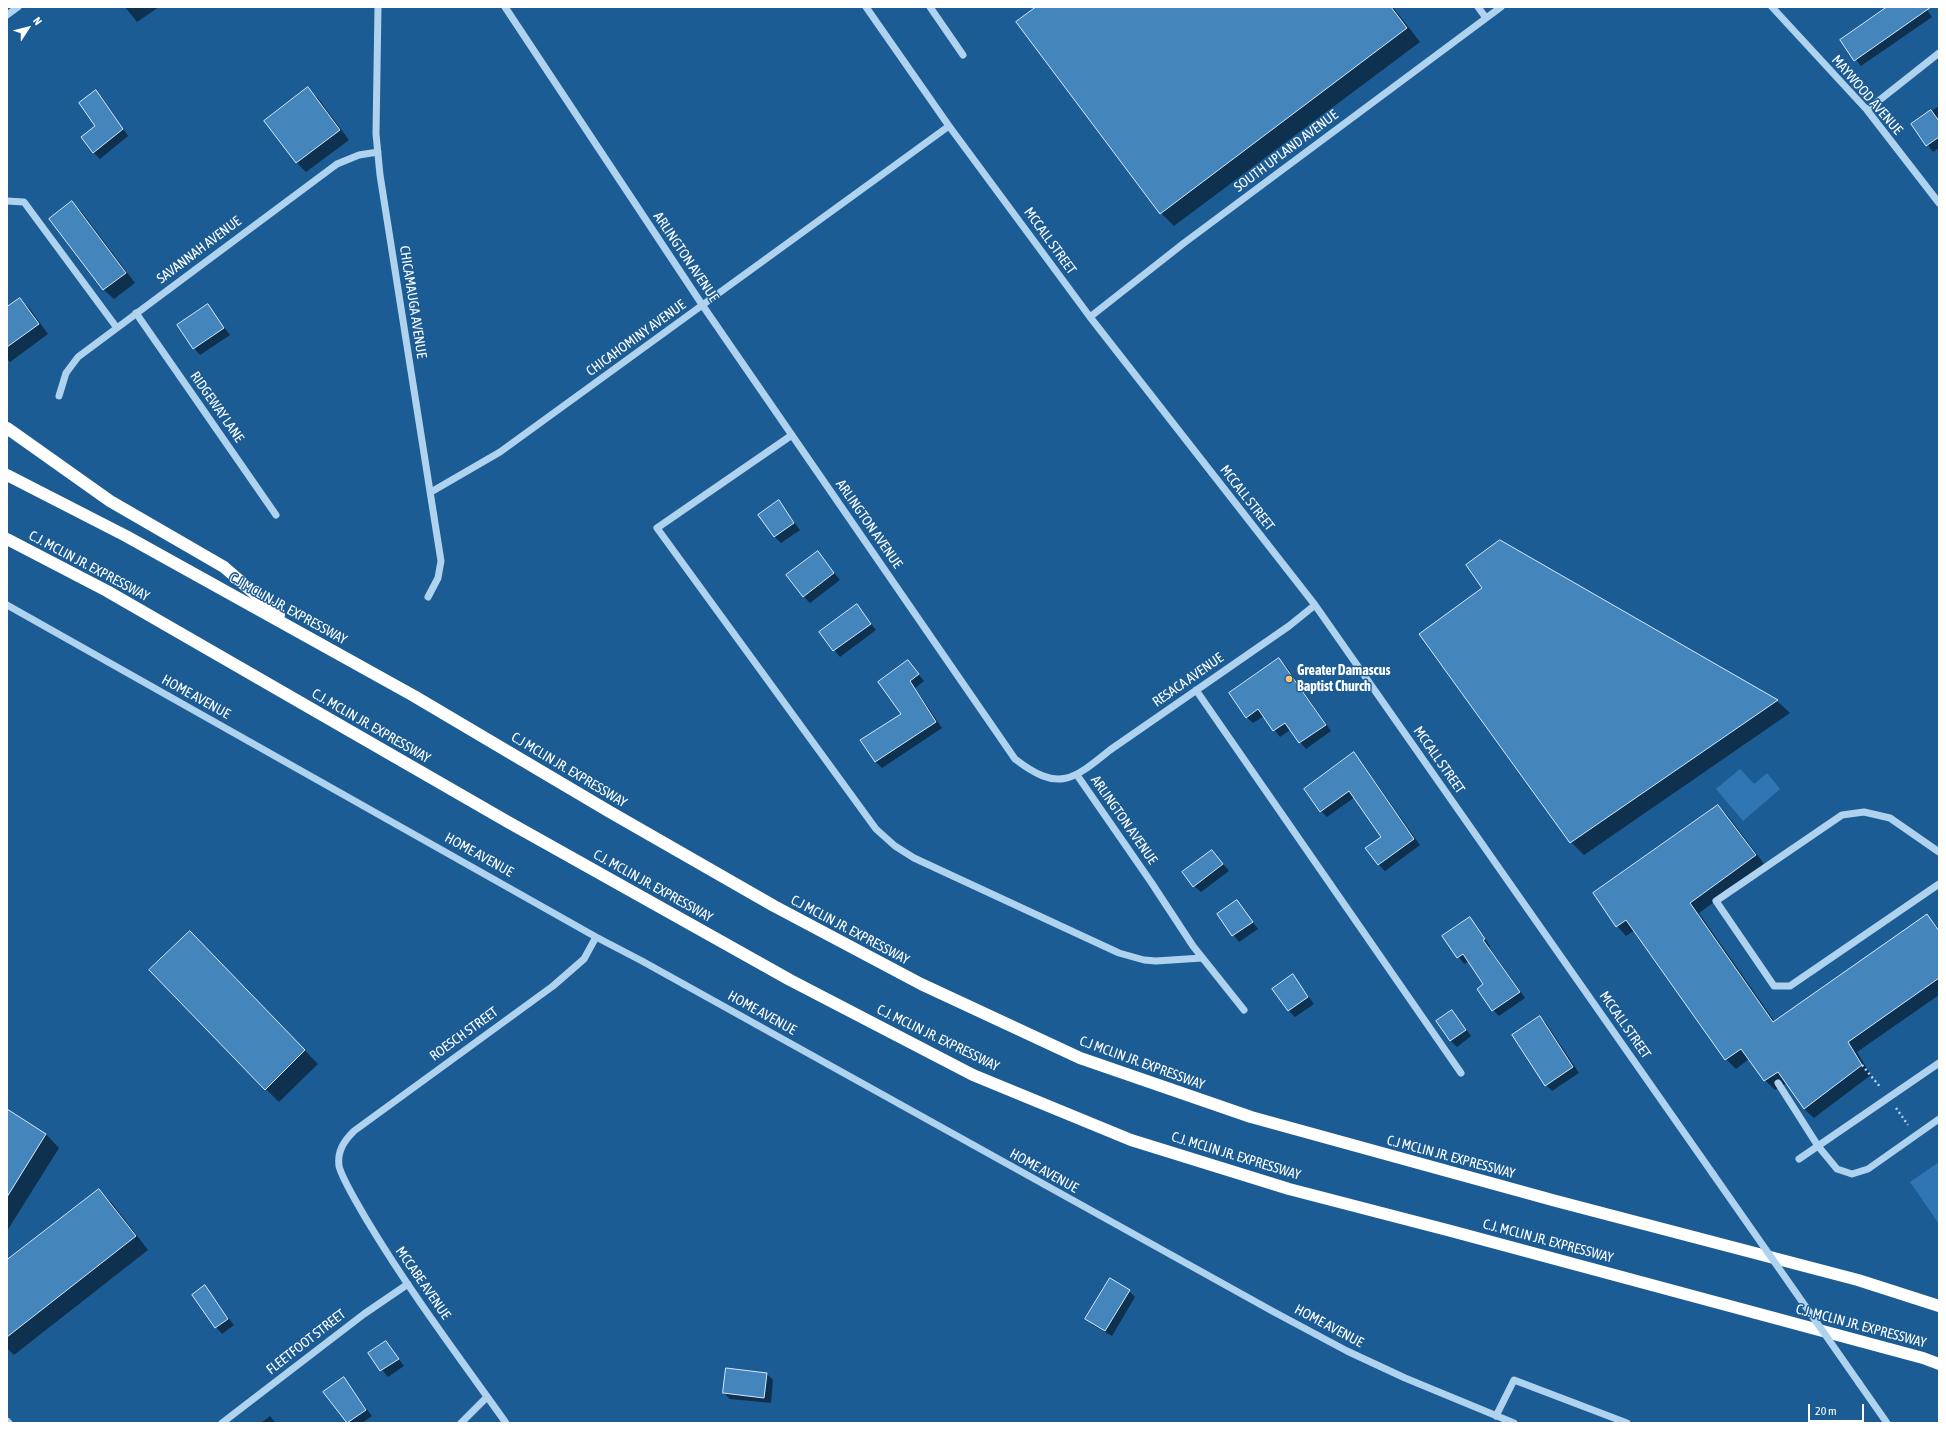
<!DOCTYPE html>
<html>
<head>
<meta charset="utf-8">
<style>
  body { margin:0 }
  #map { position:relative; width:1946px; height:1430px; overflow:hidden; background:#1c5c95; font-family:"Asap Condensed",sans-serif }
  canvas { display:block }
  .frame { position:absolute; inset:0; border:8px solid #fff; pointer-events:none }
  .north { position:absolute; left:8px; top:8px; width:40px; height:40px; -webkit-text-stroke:3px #1c5c95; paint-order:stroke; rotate:54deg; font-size:11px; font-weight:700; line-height:16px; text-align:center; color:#fff }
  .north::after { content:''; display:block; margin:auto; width:14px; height:18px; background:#fff; clip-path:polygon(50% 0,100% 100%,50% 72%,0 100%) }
  .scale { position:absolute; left:1808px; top:1404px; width:56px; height:18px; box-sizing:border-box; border:2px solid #fff; border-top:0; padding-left:5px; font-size:12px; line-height:14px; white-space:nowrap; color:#fff; -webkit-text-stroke:3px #1c5c95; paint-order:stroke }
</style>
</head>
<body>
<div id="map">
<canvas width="1946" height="1430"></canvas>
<div class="frame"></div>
<div class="north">N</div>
<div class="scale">20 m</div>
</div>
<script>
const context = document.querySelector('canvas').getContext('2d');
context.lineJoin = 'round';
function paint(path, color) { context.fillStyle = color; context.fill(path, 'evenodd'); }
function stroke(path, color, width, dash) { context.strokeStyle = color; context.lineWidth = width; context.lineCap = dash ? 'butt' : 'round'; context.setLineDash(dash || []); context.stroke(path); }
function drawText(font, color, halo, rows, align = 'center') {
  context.font = font + ' "Asap Condensed",sans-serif'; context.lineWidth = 3; context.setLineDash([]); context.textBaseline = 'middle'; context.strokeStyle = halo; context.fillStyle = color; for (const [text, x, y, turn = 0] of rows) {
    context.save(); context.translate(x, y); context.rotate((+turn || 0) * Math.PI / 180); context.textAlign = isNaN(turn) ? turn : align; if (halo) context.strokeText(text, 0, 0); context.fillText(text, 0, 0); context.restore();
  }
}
paint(new Path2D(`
  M1740,769L1754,784L1767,773L1780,789L1743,821L1716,789Z
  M1939,1162V1224L1910,1182Z`), '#3076b3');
paint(new Path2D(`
  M125,7H159L137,22Z
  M1038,7H1393L1420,42L1174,226L1161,213Z
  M1887,7H1925L1932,17L1861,66L1841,40Z
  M308,89L318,98L349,140L306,172L297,163L265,122Z
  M96,91L102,98L128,136L100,159L93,152L96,127Z
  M1939,106V148L1933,152L1912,124Z
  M72,203L82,212L135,283L114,299L104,290L50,219Z
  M20,299L30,309L48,334L10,362L7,359V309Z
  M208,306L230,335L200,355L194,348Z
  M779,502L800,530L781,543L774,536Z
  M1500,541L1777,701L1790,713L1584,855L1571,842L1483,588Z
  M818,553L840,580L810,603L803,596Z
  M857,606L876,630L840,657L820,632Z
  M1279,659L1286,666L1331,731L1306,749L1290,730L1280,737L1264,716L1253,723L1246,717Z
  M908,661L924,681L915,688L942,728L882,768L875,761L903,714Z
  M1354,754L1360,760L1420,845L1385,871L1378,864L1382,837L1355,797L1327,817L1321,811Z
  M1718,806L1728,816L1765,865L1699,913L1775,1022L1927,915L1939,929V995L1857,1052L1871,1075L1814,1118L1804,1109L1787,1083L1775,1090L1765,1080L1749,1059L1736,1069L1726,1059L1635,930L1626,936L1617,926Z
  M1212,851L1229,871L1201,892L1194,886Z
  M1237,902L1258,929L1239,942L1218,915Z
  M1470,918L1476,925L1490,946L1489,947L1525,998L1499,1016L1493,1010L1485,984L1469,961L1464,964L1443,936Z
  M203,946L318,1064L279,1102L266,1089Z
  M1293,976L1314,1004L1295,1017L1288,1010Z
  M1452,1011L1471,1036L1457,1047L1450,1040Z
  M1540,1017L1546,1023L1579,1073L1552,1091L1546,1085Z
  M7,1110L46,1134L59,1148L7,1231Z
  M99,1190L112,1203L148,1250L14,1355L7,1348V1261Z
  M204,1287L234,1325L222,1334L216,1327Z
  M1129,1291L1135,1297L1112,1336L1093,1325L1087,1319Z
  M386,1342L404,1366L388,1377L369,1354Z
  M767,1374L773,1380L771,1403L730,1399L724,1393Z
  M344,1379L372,1416L362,1423H347L325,1392Z
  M270,1416L276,1423H261Z`), '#0007');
const building = new Path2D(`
  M1036,7H1391L1407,28L1160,214L1016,22Z
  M1887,7H1931L1854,61L1840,40Z
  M308,87L340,130L296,163L264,121Z
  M96,90L123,129L93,153L81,137L95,126L79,103Z
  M1931,110L1939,121V137L1926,146L1911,124Z
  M72,201L126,273L103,290L49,219Z
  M20,298L39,324L7,347V307Z
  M208,304L224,328L193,349L177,325Z
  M779,500L794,523L774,537L758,515Z
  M1500,540L1778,700L1570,843L1419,634L1482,588L1466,565Z
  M818,551L834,573L803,597L786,575Z
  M857,604L871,624L833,651L819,632Z
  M1279,658L1326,725L1299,743L1285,723L1273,731L1258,709L1246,718L1229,693Z
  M908,660L919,674L910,681L936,722L875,762L860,740L901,714L878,682Z
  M1354,752L1414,839L1378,865L1365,848L1381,837L1349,791L1320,812L1304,789Z
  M1718,805L1756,855L1690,903L1773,1022L1927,914L1939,931V978L1848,1042L1862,1065L1804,1109L1778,1072L1764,1081L1741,1049L1725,1060L1626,920L1616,927L1593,893Z
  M1212,850L1223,864L1193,887L1182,872Z
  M1237,900L1253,922L1232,936L1217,914Z
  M1470,917L1485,939L1483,940L1520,992L1492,1011L1477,989L1483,984L1463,954L1457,958L1442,936Z
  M190,931L305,1050L265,1090L149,970Z
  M1293,974L1308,997L1288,1011L1272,989Z
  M1452,1010L1466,1030L1450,1041L1436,1021Z
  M1540,1016L1573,1067L1545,1086L1512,1035Z
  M7,1109L46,1134L7,1197Z
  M99,1189L136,1236L7,1337V1260Z
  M1110,1278L1130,1290L1105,1331L1085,1319Z
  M205,1285L228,1319L215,1328L192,1295Z
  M386,1341L399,1359L380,1371L368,1353Z
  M726,1368L767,1373L764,1398L723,1393Z
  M344,1377L366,1410L347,1423L323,1392Z`);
paint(building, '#4485bc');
stroke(building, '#d6eafb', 1);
stroke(new Path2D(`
  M1862,1065L1881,1088
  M1896,1108L1908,1125`), '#afd2ef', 2.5, [2, 3]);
stroke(new Path2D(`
  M378,7L376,134L380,175L441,561L438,578L428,597
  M505,7L703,306L1015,759C1058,792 1072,781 1110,750L1289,626L1315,605
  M866,7L949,126L1090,317L1315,605L1713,1174
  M930,7L963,55
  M1478,7L1486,18
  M1772,7L1867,110L1939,203
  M7,15L18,7
  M1867,110L1939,53
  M7,201L24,202L117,328
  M136,313L276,515
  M1090,317L1184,243L1501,7
  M59,396L66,373L78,357L337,164L359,155L378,152
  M792,435L657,528L876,829L895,846L914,858L1119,953L1144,960L1156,961L1202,958
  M431,492L500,452L949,126
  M7,605L596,937L642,961L1274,1312L1347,1351L1405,1378L1514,1423
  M1196,690L1461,1073
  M1077,775L1151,882L1193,946L1244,1010
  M1939,852L1890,818L1864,812L1842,815L1716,901L1774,986H1790L1939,884
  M1778,1083L1818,1146L1837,1169L1852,1174L1868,1169L1939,1119
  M1799,1159L1939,1063
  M1859,1383L1887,1423
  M1496,1416L1514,1380L1627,1423
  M7,1421L9,1423
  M222,1423L364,1314L408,1284
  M461,1423L487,1397
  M506,1423C459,1357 410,1292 368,1222C361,1210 342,1179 339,1166C337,1151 344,1141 354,1131L553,986L584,959L596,937`), '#afd2ef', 7);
stroke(new Path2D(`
  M7,428L110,501L224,567L279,615
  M7,475L126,536L414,696L610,812L774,906L921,984L1080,1058L1251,1117L1556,1201L1858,1280L1939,1306
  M7,539L107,591L508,822L790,980L973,1075L1131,1140L1289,1189L1451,1231L1923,1358L1939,1364`), '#fff', 12);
stroke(new Path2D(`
  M1713,1174L1859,1383`), '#afd2ef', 7);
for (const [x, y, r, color] of [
  [1289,679,4,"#ffc86d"]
]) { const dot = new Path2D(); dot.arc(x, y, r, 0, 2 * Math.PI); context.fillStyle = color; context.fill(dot); stroke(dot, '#1c5c95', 1.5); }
drawText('14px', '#fff', '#1c5c95', [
  ["MAYWOOD AVENUE",1867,95,49],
  ["SOUTH UPLAND AVENUE",1286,151,-37],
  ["MCCALL STREET",1050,241,54],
  ["SAVANNAH AVENUE",199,250,-37],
  ["ARLINGTON AVENUE",686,257,56],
  ["CHICAMAUGA AVENUE",413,302,81],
  ["CHICAHOMINY AVENUE",636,338,-36],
  ["RIDGEWAY LANE",217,407,55],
  ["MCCALL STREET",1247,498,52],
  ["ARLINGTON AVENUE",869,524,55],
  ["C.J. MCLIN JR. EXPRESSWAY",89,566,28],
  ["C.J MCLIN JR. EXPRESSWAY",288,609,29],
  ["RESACA AVENUE",1188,680,-35],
  ["HOME AVENUE",196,697,29],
  ["C.J. MCLIN JR. EXPRESSWAY",371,726,30],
  ["MCCALL STREET",1439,760,55],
  ["C.J MCLIN JR. EXPRESSWAY",569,770,31],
  ["ARLINGTON AVENUE",1124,820,55],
  ["HOME AVENUE",479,855,29],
  ["C.J. MCLIN JR. EXPRESSWAY",653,886,29],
  ["C.J MCLIN JR. EXPRESSWAY",850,930,28],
  ["HOME AVENUE",762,1013,29],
  ["MCCALL STREET",1625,1025,55],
  ["ROESCH STREET",464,1034,-36],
  ["C.J. MCLIN JR. EXPRESSWAY",938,1038,26],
  ["C.J MCLIN JR. EXPRESSWAY",1142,1063,20],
  ["C.J. MCLIN JR. EXPRESSWAY",1236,1156,17],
  ["C.J MCLIN JR. EXPRESSWAY",1451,1157,15],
  ["HOME AVENUE",1044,1171,29],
  ["C.J. MCLIN JR. EXPRESSWAY",1548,1241,15],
  ["MCCABE AVENUE",423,1283,55],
  ["HOME AVENUE",1329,1326,28],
  ["C.J. MCLIN JR. EXPRESSWAY",1861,1326,15],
  ["FLEETFOOT STREET",306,1342,-38]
]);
drawText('bold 14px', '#fff', '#1c5c95', [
  ["Greater Damascus",1297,671],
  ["Baptist Church",1297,687]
], 'left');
</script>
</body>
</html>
